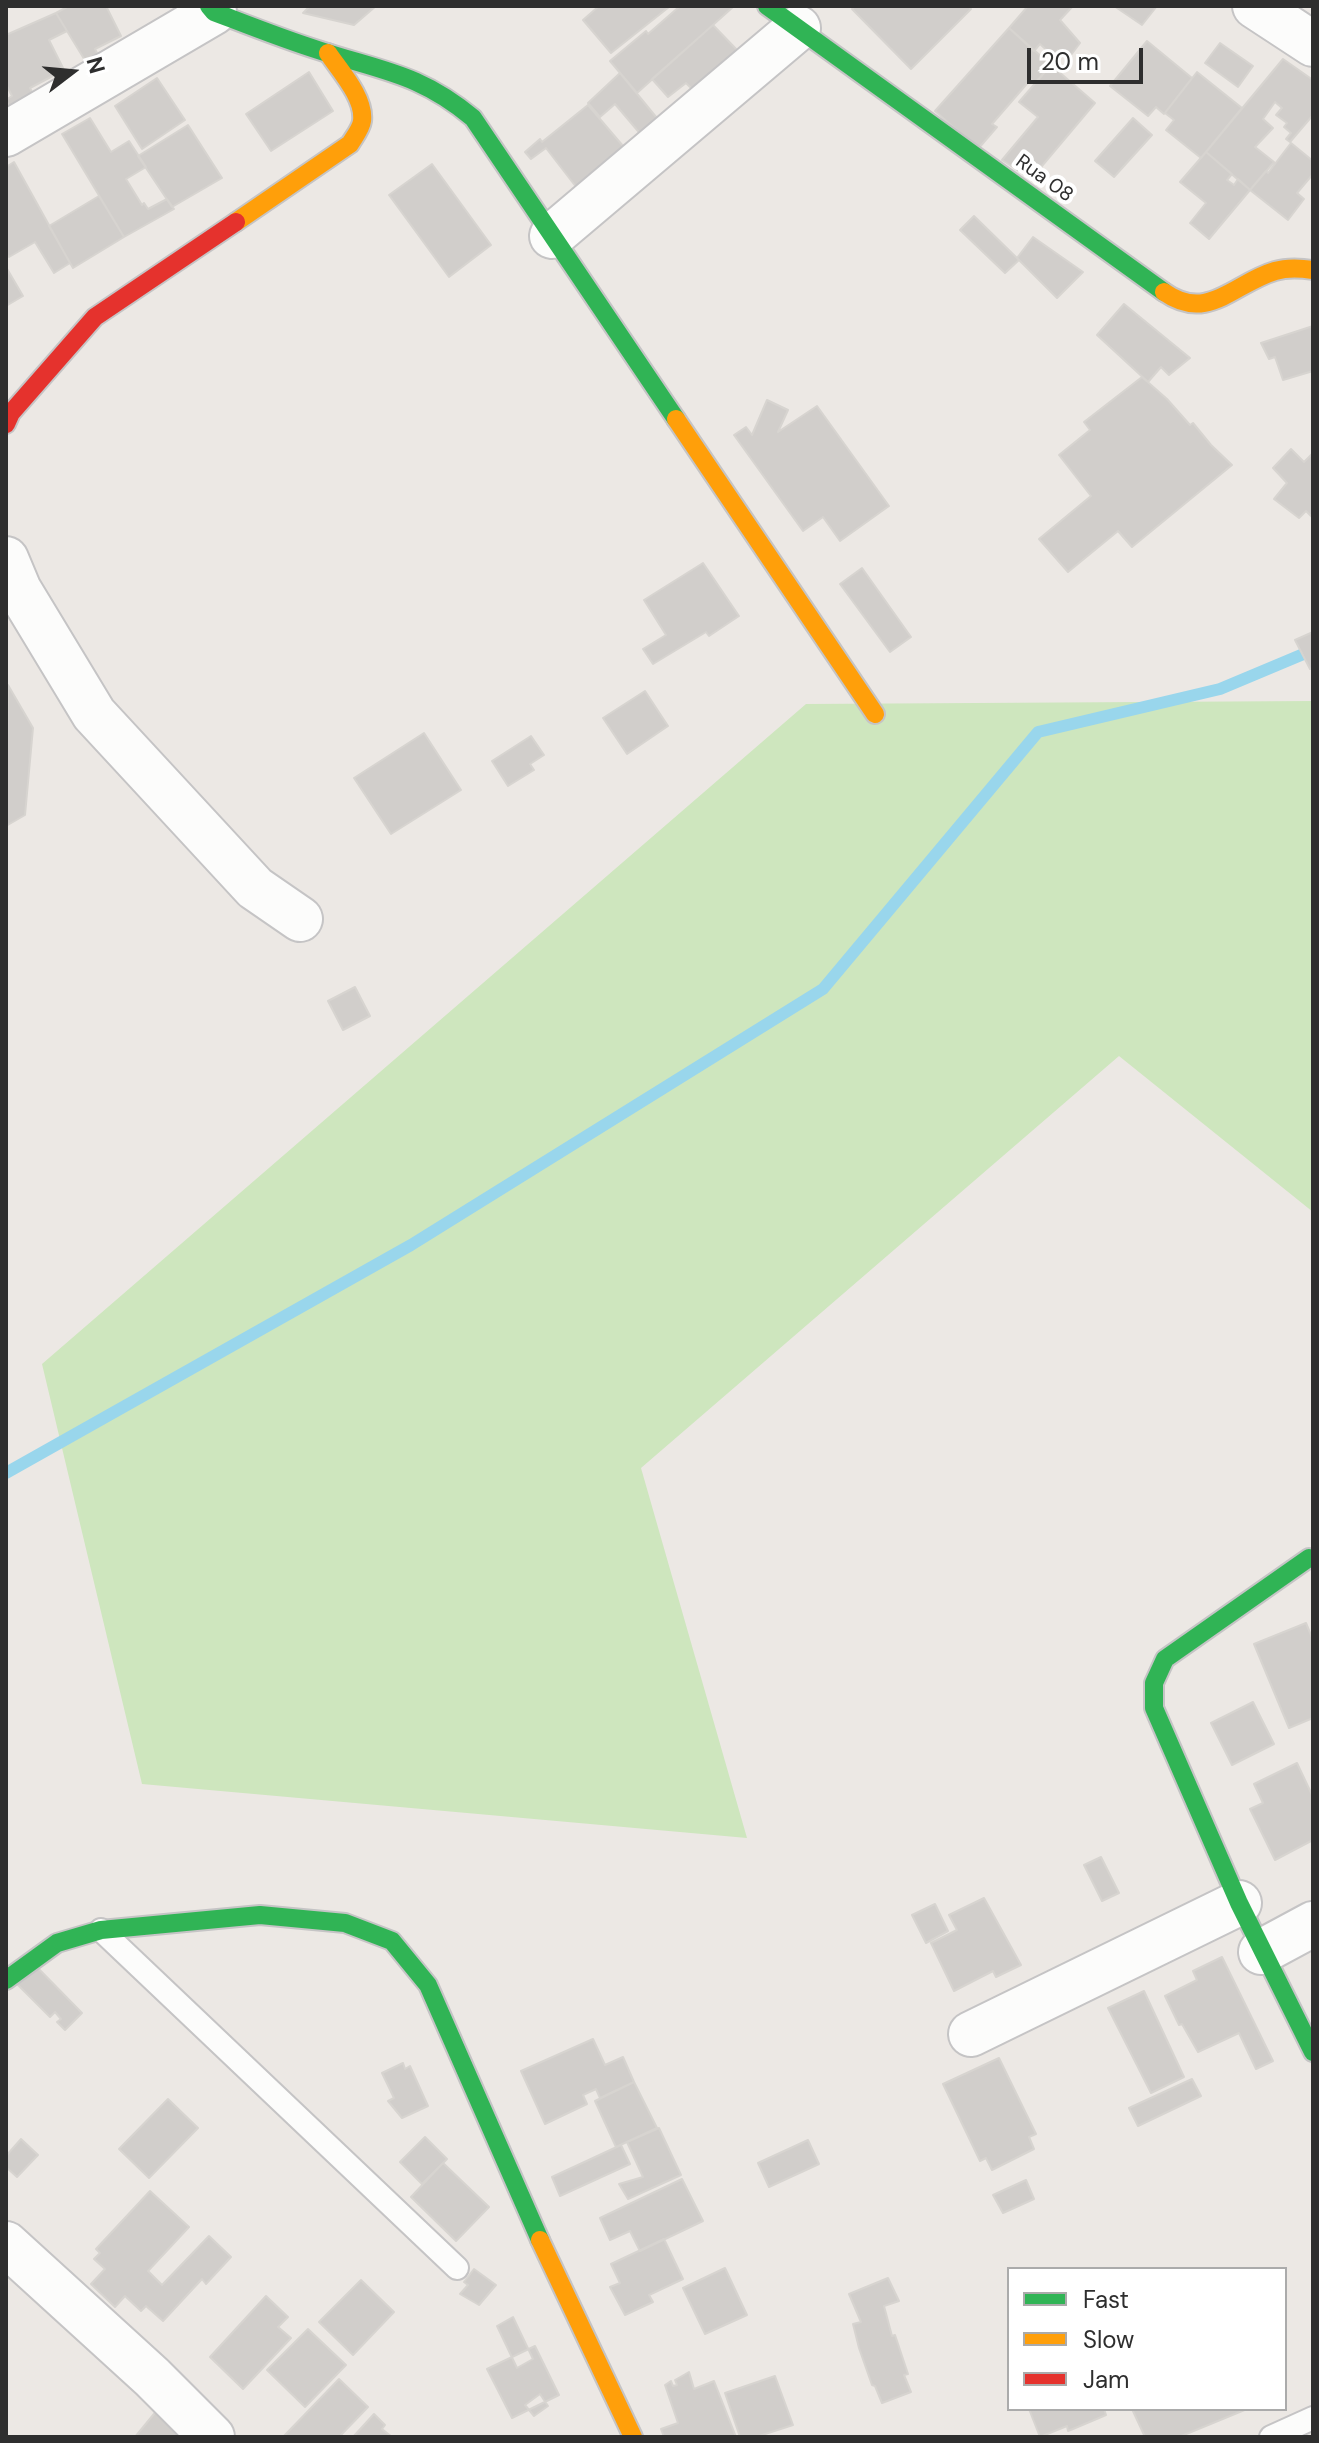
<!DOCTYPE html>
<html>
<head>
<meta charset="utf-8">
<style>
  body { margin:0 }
  #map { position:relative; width:1319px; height:2443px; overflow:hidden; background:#ece8e4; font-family:"DM Sans",sans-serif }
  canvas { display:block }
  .frame { position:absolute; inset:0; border:8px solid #2e2e2e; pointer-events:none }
  .legend { position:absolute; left:1007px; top:2267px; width:280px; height:144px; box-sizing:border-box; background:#fff; border:2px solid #ababab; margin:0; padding:10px 14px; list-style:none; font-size:24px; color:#2e2e2e }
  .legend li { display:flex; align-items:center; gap:16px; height:40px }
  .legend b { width:40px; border:2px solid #ababab }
  .north { position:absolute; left:32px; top:32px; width:80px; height:80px; -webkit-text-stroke:6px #fff; paint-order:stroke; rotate:74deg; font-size:22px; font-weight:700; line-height:32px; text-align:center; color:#2e2e2e }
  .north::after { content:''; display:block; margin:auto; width:28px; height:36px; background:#2e2e2e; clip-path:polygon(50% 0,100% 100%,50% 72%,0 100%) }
  .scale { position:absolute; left:1027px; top:48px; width:116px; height:36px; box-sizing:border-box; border:4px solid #2e2e2e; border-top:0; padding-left:10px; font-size:24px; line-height:28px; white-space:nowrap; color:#2e2e2e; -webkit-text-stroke:6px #fff; paint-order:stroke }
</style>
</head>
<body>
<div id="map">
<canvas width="1319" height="2443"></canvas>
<div class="frame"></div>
<ul class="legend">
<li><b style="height:10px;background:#30b455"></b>Fast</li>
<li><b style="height:10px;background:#ff9f0a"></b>Slow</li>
<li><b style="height:10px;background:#e5322d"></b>Jam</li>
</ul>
<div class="north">N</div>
<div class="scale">20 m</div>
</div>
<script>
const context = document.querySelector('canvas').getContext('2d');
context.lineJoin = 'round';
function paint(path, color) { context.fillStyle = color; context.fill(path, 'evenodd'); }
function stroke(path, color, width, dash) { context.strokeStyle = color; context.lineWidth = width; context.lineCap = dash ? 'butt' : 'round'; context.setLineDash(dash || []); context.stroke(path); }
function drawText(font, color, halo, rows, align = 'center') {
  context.font = font + ' "DM Sans",sans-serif'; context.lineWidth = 8; context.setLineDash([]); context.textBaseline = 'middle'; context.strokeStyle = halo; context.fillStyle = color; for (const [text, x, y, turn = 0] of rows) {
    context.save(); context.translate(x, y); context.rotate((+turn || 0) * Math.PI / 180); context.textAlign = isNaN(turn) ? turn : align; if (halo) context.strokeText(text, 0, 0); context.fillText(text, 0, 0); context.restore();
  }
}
paint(new Path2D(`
  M1313,701V1212L1119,1056L641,1468L747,1838L142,1784L42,1364L806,704Z`), '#cee6be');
stroke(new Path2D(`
  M6,1473L411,1245L823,989L1038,732L1220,689L1313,650`), '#99d6ec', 12);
const building = new Path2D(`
  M69,6H106L121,36L95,49L98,55L86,62L56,13Z
  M310,6H376L354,25L303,13Z
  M599,6H668L669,7L611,53L583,20Z
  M680,6L733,7L637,93L610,61L646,31L648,34Z
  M856,6H968L971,9L911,69L852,9Z
  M1028,6H1073L1060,20L1080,43L1068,59L1058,50L1053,56L1040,44L1034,51L1009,28Z
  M1114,6H1157L1142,25Z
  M56,13L67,31L49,40L64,70L30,88L37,102L14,116L6,100L12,96L6,84V35Z
  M713,25L738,51L694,91L686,83L668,97L652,79Z
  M1009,28L1051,65L1035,83L1031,79L992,124L997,127L978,149L935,111Z
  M1147,41L1192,78L1164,114L1156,107L1148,116L1110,86Z
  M1220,43L1253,66L1238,87L1205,63Z
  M1283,59L1313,80V115L1290,142L1286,139L1291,133L1284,127L1287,123L1276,115L1282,108L1275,102L1263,119L1273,128L1255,147L1274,162L1250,190L1206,152Z
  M1051,65L1095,103L1031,179L1002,160L1038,117L1019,102Z
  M309,72L333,111L271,151L246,114Z
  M1197,72L1242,108L1201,158L1166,130L1174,120L1165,113Z
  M620,73L661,123L643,137L615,104L600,117L588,103Z
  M157,78L185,120L142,149L115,106Z
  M588,105L629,153L580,192L546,148L531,159L525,152L540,139L542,142Z
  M90,118L111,152L129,141L146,167L126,179L142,205L144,203L148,209L167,199L174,209L124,237L62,134Z
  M1133,118L1152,135L1114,177L1095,161Z
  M188,125L222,178L172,207L138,156Z
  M1291,143L1313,161V174L1297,193L1304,199L1288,220L1250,190L1266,171L1268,173Z
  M1206,152L1232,174L1227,180L1234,185L1238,179L1250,190L1209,239L1190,223L1206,203L1180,182Z
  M14,162L70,263L54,273L35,242L9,257L6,253V167Z
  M432,164L491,245L449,277L389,195Z
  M99,196L124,237L73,268L49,226Z
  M974,216L1019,260L1005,273L960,230Z
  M1033,237L1083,272L1057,298L1017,258Z
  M6,267L23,296L6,306Z
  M1124,304L1190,358L1169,375L1161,367L1148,382L1097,335Z
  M1313,326V371L1283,380L1275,357L1269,359L1261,343Z
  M1142,377L1167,399L1190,425L1193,423L1211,445L1232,465L1132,547L1118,531L1068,572L1039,539L1091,496L1059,455L1090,430L1084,422Z
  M767,400L788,410L778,432L817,406L889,506L840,541L823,517L803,531L734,435L746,427L752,435Z
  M1291,449L1304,462L1313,453V518L1306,511L1299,518L1274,499L1287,483L1273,468Z
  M703,563L739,616L709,636L706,632L653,664L643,649L666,635L644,600Z
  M862,568L911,637L890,652L840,584Z
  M1313,632V668L1310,669L1295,640Z
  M8,685L33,728L25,815L6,826Z
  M645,691L668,726L627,754L603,718Z
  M424,733L461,790L391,834L354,778Z
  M531,736L544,755L530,764L534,770L508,786L492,761Z
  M355,987L370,1016L343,1030L328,1001Z
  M1306,1623L1313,1640V1718L1289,1728L1254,1644Z
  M1253,1702L1274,1744L1232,1765L1211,1723Z
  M1297,1763L1313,1797V1840L1275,1860L1250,1809L1263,1803L1254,1784Z
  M1101,1857L1119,1893L1102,1901L1084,1865Z
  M984,1898L1021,1965L996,1977L993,1971L954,1991L931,1943L957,1930L949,1915Z
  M935,1904L948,1931L926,1943L912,1915Z
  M1222,1957L1273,2061L1256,2069L1239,2033L1198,2052L1182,2024L1179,2025L1165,1996L1197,1980L1193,1971Z
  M33,1963L82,2013L65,2030L57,2022L61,2019L55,2012L50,2017L13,1980Z
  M1144,1991L1184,2077L1151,2093L1108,2008Z
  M593,2039L605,2065L623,2057L634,2082L600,2098L596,2089L583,2095L587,2104L545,2124L521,2071Z
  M999,2058L1036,2134L1029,2137L1034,2149L992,2170L986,2158L980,2161L943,2084Z
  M403,2063L405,2069L410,2066L428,2106L402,2118L388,2101L394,2098L382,2073Z
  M1192,2079L1201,2096L1138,2126L1129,2108Z
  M634,2082L657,2128L616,2147L595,2101Z
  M168,2099L198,2128L149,2178L119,2149Z
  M659,2128L681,2175L628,2199L619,2184L643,2177L627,2142Z
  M425,2137L447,2159L422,2184L400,2162Z
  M21,2139L38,2155L17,2177L6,2167V2156Z
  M808,2140L819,2164L769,2187L758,2163Z
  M621,2145L630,2164L560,2196L552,2177Z
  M443,2163L489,2207L456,2241L411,2197Z
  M682,2179L703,2221L640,2251L630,2231L610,2240L600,2218Z
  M1026,2180L1034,2199L1003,2213L993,2195Z
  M150,2191L189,2227L148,2271L162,2285L209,2236L231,2257L206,2284L202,2279L163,2321L146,2306L141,2311L125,2296L115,2307L91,2284L105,2269L94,2259L100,2253L96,2249Z
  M664,2239L683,2279L649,2295L653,2302L625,2315L610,2287L620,2283L611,2264Z
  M725,2268L747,2315L705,2334L683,2288Z
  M474,2269L496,2285L479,2305L460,2294L468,2285L464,2282Z
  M888,2278L899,2301L884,2306L892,2336L895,2335L908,2374L904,2375L911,2392L882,2403L875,2386L872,2385L859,2348L853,2324L861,2322L849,2294Z
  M361,2280L394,2312L353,2355L319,2322Z
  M266,2296L288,2317L278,2327L291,2338L243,2389L210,2357Z
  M513,2317L533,2359L517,2368L497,2326Z
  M308,2329L346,2365L305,2407L267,2370Z
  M535,2346L559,2395L512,2418L487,2369Z
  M689,2372L694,2389L714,2381L736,2437H664L661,2429L678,2423L665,2385L671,2381L673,2386L677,2385L675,2380Z
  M775,2376L793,2425L756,2437H740L725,2393Z
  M339,2379L368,2407L339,2437H283Z
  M540,2394L548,2406L534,2416L525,2405Z
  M158,2409L188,2437H135Z
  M1029,2409H1104L1106,2415L1073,2429L1068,2431L1067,2426L1040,2437Z
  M1132,2409H1247L1179,2437H1145Z
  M374,2414L385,2425L382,2429L392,2437H353Z`);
paint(building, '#d1cecb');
stroke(building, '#d7d4d0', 2);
const lane = new Path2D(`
  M101,1930L457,2268
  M1271,2437L1313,2418`);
const street = new Path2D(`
  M1255,6L1313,44
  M6,134L214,12
  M552,236L798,28
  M6,559L19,590L94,714L255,888L300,919
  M1261,1952L1313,1924
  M971,2034L1239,1903
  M6,2244L152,2377L212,2437`);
const fast = new Path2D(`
  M209,6L214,12C248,25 283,39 318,50C381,71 419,73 473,118L676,419
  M767,6L1164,292
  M1309,1558L1165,1659L1154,1683V1708L1239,1903L1313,2052
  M6,1980L57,1943L101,1930L260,1915L345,1923L392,1941L428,1985L540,2240`);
const slow = new Path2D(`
  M236,222L350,144C354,137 361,129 362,121C365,98 340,71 328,53
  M1164,292C1208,323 1234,283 1275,271C1288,267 1300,268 1313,270
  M676,419L875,714
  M540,2240L633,2437`);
const jam = new Path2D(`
  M6,424L11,413L95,317L236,222`);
stroke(lane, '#c5c4c5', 26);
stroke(street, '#c5c4c5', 48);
stroke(fast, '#c5c4c5', 22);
stroke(slow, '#c5c4c5', 22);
stroke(jam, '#c5c4c5', 22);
stroke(lane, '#fcfcfb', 22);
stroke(street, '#fcfcfb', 44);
stroke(fast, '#30b455', 18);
stroke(slow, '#ff9f0a', 18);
stroke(jam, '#e5322d', 18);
drawText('20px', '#2e2e2e', '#fff', [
  ["Rua 08",1044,179,36]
]);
</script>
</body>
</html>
